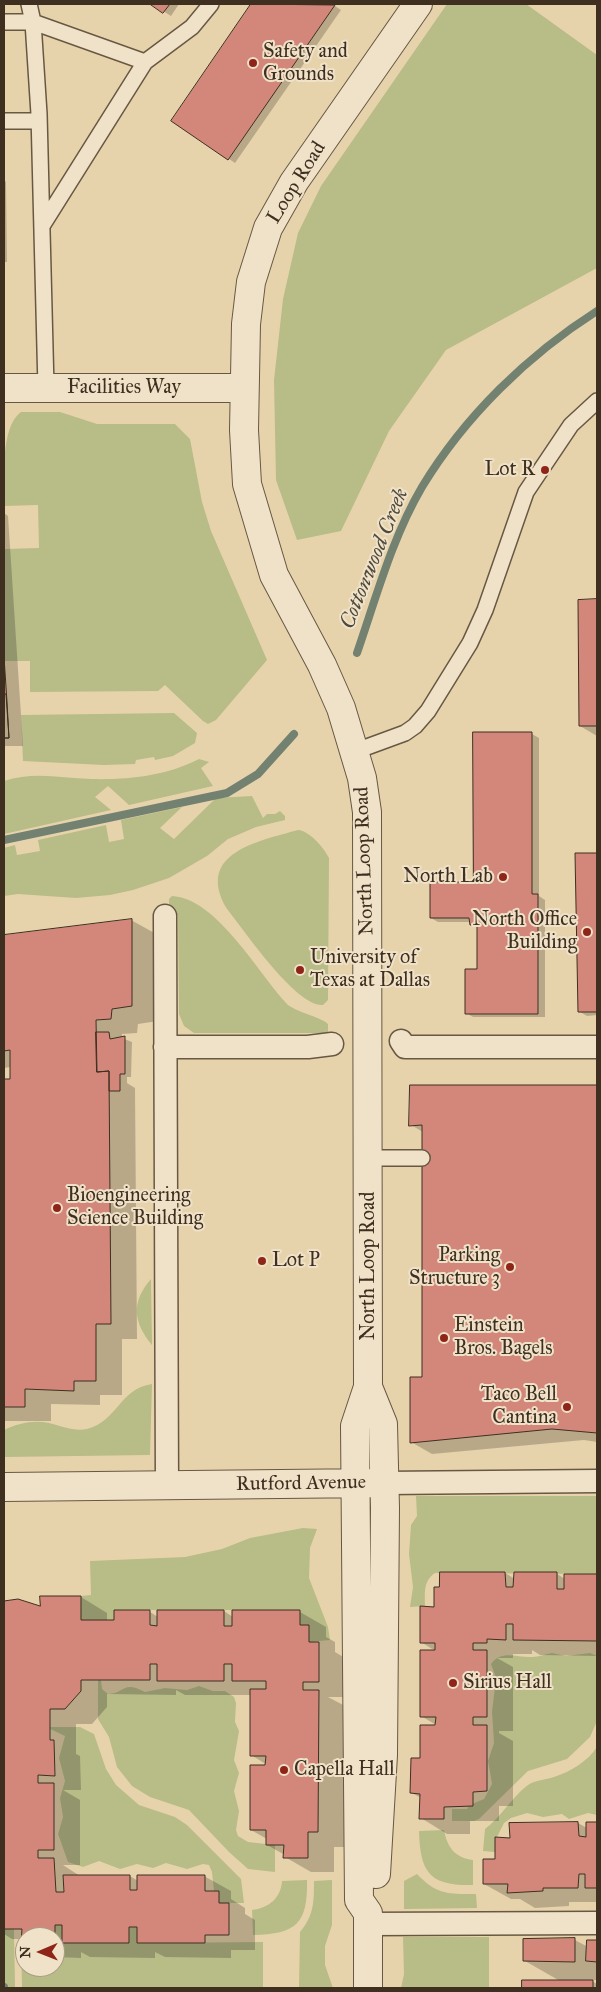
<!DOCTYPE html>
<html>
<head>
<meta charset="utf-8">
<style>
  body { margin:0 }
  #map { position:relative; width:601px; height:1992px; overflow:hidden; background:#e7d3ab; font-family:"IM FELL Great Primer",serif }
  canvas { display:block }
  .frame { position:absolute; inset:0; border:5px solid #3e2f20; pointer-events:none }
  .north { position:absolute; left:15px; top:1927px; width:50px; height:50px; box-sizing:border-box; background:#efe2c8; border:1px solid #a89a85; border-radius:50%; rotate:269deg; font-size:14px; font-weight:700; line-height:20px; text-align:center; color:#3e2f20 }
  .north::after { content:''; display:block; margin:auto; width:18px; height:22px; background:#8f2418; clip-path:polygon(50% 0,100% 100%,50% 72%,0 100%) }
</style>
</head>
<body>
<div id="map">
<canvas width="601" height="1992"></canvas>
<div class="frame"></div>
<div class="north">N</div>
</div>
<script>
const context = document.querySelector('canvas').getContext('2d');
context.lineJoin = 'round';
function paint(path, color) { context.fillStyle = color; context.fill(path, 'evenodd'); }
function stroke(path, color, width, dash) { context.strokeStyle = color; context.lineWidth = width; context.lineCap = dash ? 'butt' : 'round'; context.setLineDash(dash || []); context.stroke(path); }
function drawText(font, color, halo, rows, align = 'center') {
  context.font = font + ' "IM FELL Great Primer",serif'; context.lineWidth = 4; context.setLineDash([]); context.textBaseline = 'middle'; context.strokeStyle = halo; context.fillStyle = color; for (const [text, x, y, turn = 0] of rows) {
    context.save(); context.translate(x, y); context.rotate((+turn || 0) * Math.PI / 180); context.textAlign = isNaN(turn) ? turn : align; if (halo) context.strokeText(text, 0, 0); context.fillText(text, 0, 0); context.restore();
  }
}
paint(new Path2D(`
  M447,4H526L597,55V268L446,350L389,431L341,531L297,540L276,480L274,380L283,299L298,233L321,186Z
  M21,412H60L97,424H175L190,439L202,502L211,531L267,660L216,720L208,724L203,721L165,685L158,691L30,692V661H4V549L39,548L38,505L4,506C4,481 0,427 21,412Z
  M174,713L197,733L195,743L173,756L155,760L154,757L136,760L135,764L104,765L23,761L21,715Z
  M199,759L209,762L201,768L213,786L129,805L108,786L95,797L111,810L4,834V781C33,771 61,778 91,779C128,780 166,776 199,759Z
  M252,796L263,818L267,814H275L280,811L285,816V820L256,827L228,839L207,856L169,878L133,890L110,895L76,898L18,894L4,896V848L15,845L17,855L40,851L38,840L106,825L109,842L124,839L121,820L182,807L160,828L174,839L216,798Z
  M298,830C310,831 324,848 329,858L328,1000L323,1005C296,1007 244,930 227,909C194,853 259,841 298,830Z
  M172,896C217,898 259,975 288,1005C299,1013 323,1018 328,1024V1033H194L184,1026L179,1014L178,915H169V899Z
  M151,1279L152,1345C133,1322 131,1302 151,1279Z
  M152,1384L150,1455L4,1457V1430C19,1423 33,1420 49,1423C61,1426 75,1432 87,1429C118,1421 119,1389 152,1384Z
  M416,1496H597V1574L435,1573C423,1581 425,1593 425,1606L410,1607L413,1587L409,1554L411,1525L417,1516Z
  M303,1528L317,1529L310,1548L309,1578L328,1627L330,1640L309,1642L300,1625V1610H115L114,1620H81V1596L91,1595L90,1561L185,1557L222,1549L250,1538Z
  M552,1653L566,1656L590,1653L597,1656V1721L590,1737L567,1759L528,1771L479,1819L474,1821H452V1809H467L469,1805L484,1799L492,1784L488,1761L494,1743L492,1712L496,1678L491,1664C501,1649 518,1658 532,1657C539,1657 545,1654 552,1653Z
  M98,1680H101L102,1689L108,1694C126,1693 122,1680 145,1692L165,1688L187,1690L199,1686L213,1691H225L234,1697L236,1703L235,1722L239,1731L234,1760L239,1773L234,1791L239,1811L236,1830L238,1836L248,1842L275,1845V1872L248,1869L229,1852L189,1810L150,1797L132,1786L117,1767L109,1737L98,1719Z
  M50,1727H80L94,1734L106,1769L116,1785L139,1805L175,1817L187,1825L241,1879L244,1903H219V1892L214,1891L212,1872L209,1865L203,1864L187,1869L166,1863L153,1868L137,1864L120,1869L99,1861L83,1867L68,1862L58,1834L63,1817L60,1798L65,1781L59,1758L65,1736L50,1729Z
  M597,1747V1815L588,1813L569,1819L562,1814L543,1817L527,1813L511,1818L504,1823L497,1837L495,1838V1852L483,1851L485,1829C501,1817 512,1797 528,1785C536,1780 545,1780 554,1777C570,1772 588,1761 597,1747Z
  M444,1830C447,1847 455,1858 473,1860V1885C430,1886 420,1873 419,1831Z
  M417,1874C437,1895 448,1894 476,1894L477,1908L404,1909V1881Z
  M307,1880C308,1924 296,1934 253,1935L252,1910C269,1908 281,1898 282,1881Z
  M332,1880V1925L325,1946V1965L333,1988H299L300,1932C314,1916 314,1901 314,1881Z
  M55,1925H62L63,1943H129V1927H137L138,1943L263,1942V1988H22L21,1943H25V1967H55Z
  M4,1929H14L15,1988H4Z
  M403,1937H489V1988H401L404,1974Z`), '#b8bc87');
paint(new Path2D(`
  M152,4H179L171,16Z
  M253,4H332L341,10L235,163L173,121Z
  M4,180L6,182L7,262H4Z
  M4,513L8,516L23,746H4Z
  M579,601H597V736L580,726Z
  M532,734L539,738V896L545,900V1017H473L466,1013L478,970V928L471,924V922H438L431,918L475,884Z
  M577,854H597V1015L587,1016L580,1012Z
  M131,920L158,935V1021L138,1024L137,1033L122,1034V1038L132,1042L131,1077H127V1083L135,1088L137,1339H122V1395H100V1405L51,1404V1421H4V1081L11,1080V1067L4,1068V936Z
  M597,1086V1442L584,1440L432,1454L411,1442L424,1378L423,1132L411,1125V1087Z
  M505,1573L515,1579L557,1574L565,1579V1576H597V1656L540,1655L532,1650V1654H513V1658H497L513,1667V1731H499V1733L513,1741V1806H499V1821H470V1834H447L421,1818V1798L412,1793L421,1760L438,1726L421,1716L437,1652L421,1642L435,1608Z
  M81,1597L107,1613V1621H116L150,1612L158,1617L224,1611L233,1617V1611L300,1612L326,1627V1637L335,1642V1652L345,1658V1697H328L345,1706L344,1847H334V1872H311L285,1857V1855L267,1845V1839L251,1830L269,1766L251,1755V1695H185L176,1690V1695L107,1694V1707L92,1724H76V1754L80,1756L81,1790H63L80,1800V1865H63L80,1876H130L138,1881L204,1876L231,1891V1899L245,1908V1914L255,1920V1950H231V1958L165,1957L155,1952V1958L90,1957L81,1952V1958L55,1957V1937H25V1944L23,1939H12L4,1934V1603L29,1602L41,1608Z
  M578,1823L587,1828V1823H597V1902H569V1906L535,1908L520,1899H511L484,1884L511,1839V1824Z
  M575,1940L588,1947V1941H597V1980H590L597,1984V1988H523V1981H560L525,1961Z`), '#0003');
stroke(new Path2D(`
  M357,653C376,598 392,538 422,487C465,416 528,355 597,311
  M4,840L227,793L258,774L294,734
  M4,1987V1988`), '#738171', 8);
const building = new Path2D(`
  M150,4H170L163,13Z
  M251,4L335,5L228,160L171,121Z
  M597,599V726H579L578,600Z
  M4,657L7,702L9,738H4Z
  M4,694H6L9,738H4Z
  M473,732H532V894H538V1014H465V969H477V925H470L469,918H430V882H473Z
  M597,847V1012H578L575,853H597Z
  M132,919V1006L112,1009L111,1019L96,1020L97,1072L109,1071L111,1324H96V1381H74V1391L25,1389V1407H4V1079H10V1050L4,1051V935Z
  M96,1032H109L110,1039L125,1036V1074H120V1091H109V1071L97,1072Z
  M410,1085H597V1433L552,1429L410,1443V1377H422V1125L409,1126Z
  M440,1572H505L506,1587H513L514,1572H557V1589H564V1574H597V1641L513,1640V1624H506V1640L487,1639V1643H473V1650H487V1717H473V1725H487V1791L473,1792V1806L444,1807V1819H419L420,1794L410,1793L411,1758H420V1725H435L436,1717H420V1650H435V1643H420V1606L434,1607V1587H439Z
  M40,1596H81V1620H114V1610H150V1625L157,1626V1610H224V1626H232V1610H300V1625H309V1642H319V1682H303V1690H319L318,1832H308V1858H283L284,1845H266V1830H250V1765H265L266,1756H250V1689H266V1681H232V1664H224V1681H157V1664H150V1680H81V1691L65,1709H50V1740H54L55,1776L38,1775V1783H54V1850H38V1858H54L56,1892H64L63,1875H130V1890H137V1875H205V1891H219V1903H229V1935H205V1943H137V1927H129V1943H62V1925H55V1943V1937H25V1943H21L22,1929H4V1601L18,1599L40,1606Z
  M578,1822L579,1836L586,1837V1822H597V1888H585V1874H579L578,1888H543V1891L507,1893L508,1884H483V1859H495V1837L510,1838L509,1823Z
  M575,1938V1962L523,1961V1939Z
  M587,1940H597V1962L586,1961Z
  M522,1980H593V1988H522Z`);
paint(building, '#d3877b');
stroke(building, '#3e2f20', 1);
const service = new Path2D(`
  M29,4L33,22L39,114L46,388
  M4,22H33L145,62
  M4,121H39
  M42,226L145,62L192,27L211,4
  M356,751L405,733L415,726L428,711L470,643L485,610L526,492L571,425L597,401
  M369,1158H422`);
const pedestrian = new Path2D(`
  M165,916L167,1486
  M401,1041L405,1047H597
  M165,1047H308L332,1044
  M385,1483L597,1481
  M368,1924L597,1923`);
const minor = new Path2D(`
  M4,388H244
  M368,1387L383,1424L385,1508L383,1755L376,1874
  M4,1487L373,1483
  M368,1988V1913L359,1900L355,1426L368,1387L367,812L362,778L341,708L322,665L274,575L247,484L244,430L246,324L251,282L268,228L294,182L418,4`);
stroke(service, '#685843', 18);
stroke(pedestrian, '#685843', 25);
stroke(minor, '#685843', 30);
stroke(service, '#efe2c8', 15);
stroke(pedestrian, '#efe2c8', 22);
stroke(minor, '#efe2c8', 28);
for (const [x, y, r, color] of [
  [253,63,5,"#8f2418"],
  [545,470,5,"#8f2418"],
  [503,877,5,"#8f2418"],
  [587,932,5,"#8f2418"],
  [300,970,5,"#8f2418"],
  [57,1208,5,"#8f2418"],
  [262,1261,5,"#8f2418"],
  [510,1267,5,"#8f2418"],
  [444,1338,5,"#8f2418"],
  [567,1407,5,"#8f2418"],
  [453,1683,5,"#8f2418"],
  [284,1770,5,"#8f2418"]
]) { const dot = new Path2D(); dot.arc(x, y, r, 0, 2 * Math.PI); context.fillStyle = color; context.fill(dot); stroke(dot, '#efe2c8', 2); }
drawText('20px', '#3e2f20', '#efe2c8', [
  ["Safety and",263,52],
  ["Grounds",263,75],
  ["Lot R",535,470,"right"],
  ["North Lab",493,877,"right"],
  ["North Office",577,920,"right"],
  ["Building",577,943,"right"],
  ["University of",310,958],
  ["Texas at Dallas",310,981],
  ["Bioengineering",67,1196],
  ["Science Building",67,1219],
  ["Parking",500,1256,"right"],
  ["Structure 3",500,1279,"right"],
  ["Lot P",272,1261],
  ["Einstein",454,1326],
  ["Bros. Bagels",454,1349],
  ["Taco Bell",557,1395,"right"],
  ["Cantina",557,1418,"right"],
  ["Sirius Hall",463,1683],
  ["Capella Hall",294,1770]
], 'left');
drawText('20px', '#3e2f20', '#efe2c8', [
  ["Loop Road",297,183,-58],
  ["Facilities Way",124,388],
  ["North Loop Road",365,861,-92],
  ["North Loop Road",369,1266,-90],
  ["Rutford Avenue",301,1484,-1]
]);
drawText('italic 21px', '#504a3b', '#efe2c8', [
  ["Cottonwood Creek",375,559,-68]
]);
</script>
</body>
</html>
